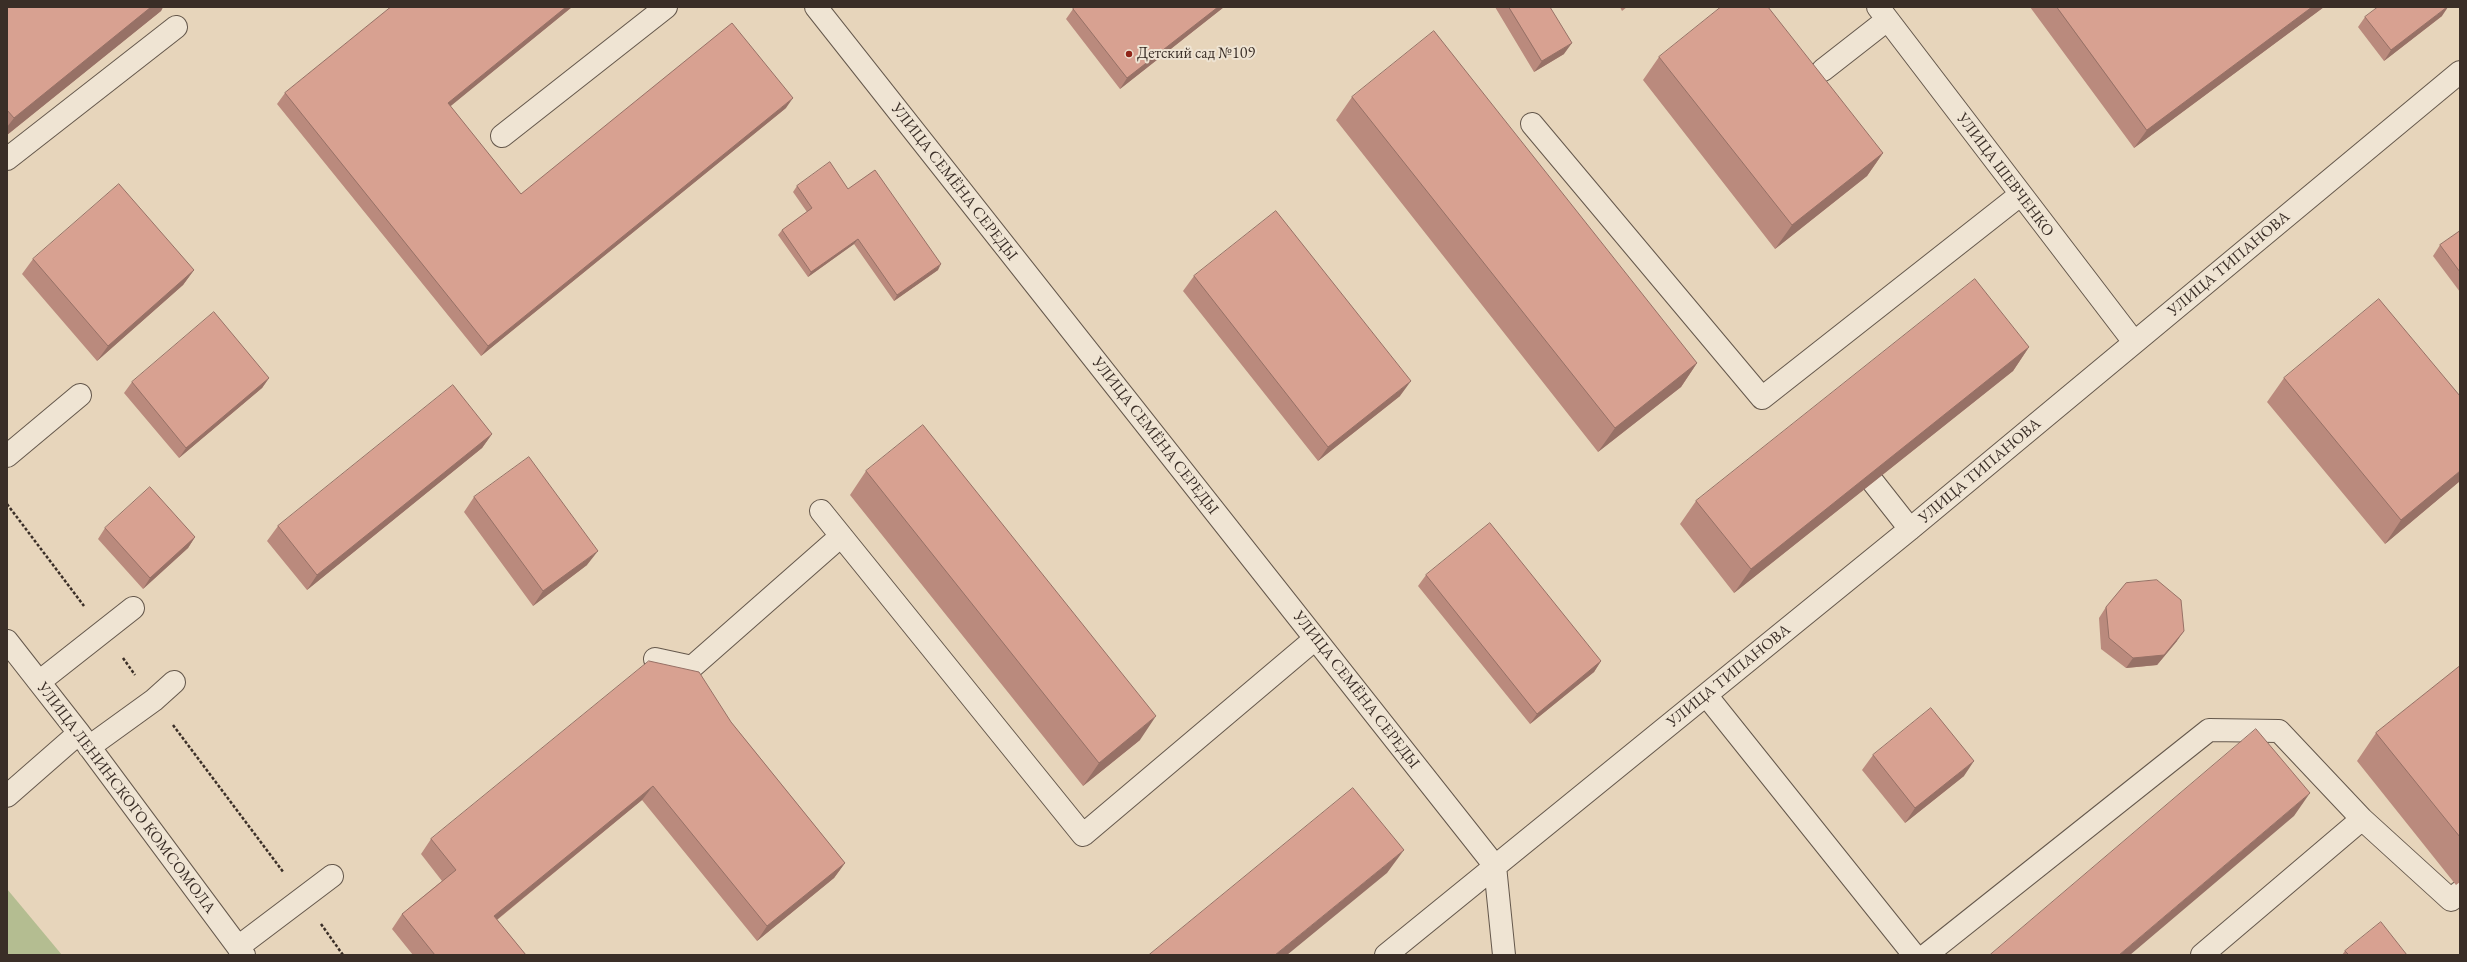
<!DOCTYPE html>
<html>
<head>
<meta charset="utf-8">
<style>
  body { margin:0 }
  #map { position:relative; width:2467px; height:962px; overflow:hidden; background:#e7d5bb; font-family:"EB Garamond",serif }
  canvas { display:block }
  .frame { position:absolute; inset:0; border:8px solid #3a2e27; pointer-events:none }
</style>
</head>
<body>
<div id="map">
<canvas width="2467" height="962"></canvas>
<div class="frame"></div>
</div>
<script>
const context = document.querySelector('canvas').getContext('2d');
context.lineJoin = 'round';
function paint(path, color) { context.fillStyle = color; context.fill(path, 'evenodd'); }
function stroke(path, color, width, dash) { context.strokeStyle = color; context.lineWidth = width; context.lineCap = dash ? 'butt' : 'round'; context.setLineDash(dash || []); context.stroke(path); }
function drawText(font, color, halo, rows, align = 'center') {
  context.font = font + ' "EB Garamond",serif'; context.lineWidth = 4; context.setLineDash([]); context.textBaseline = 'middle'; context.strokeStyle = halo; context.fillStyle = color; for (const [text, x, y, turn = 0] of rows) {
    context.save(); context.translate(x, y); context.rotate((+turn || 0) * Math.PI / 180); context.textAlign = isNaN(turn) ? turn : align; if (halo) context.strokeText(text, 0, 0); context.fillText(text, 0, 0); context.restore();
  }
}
paint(new Path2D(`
  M7,889L62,955H7Z`), '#b4bd91');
const minor = new Path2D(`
  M816,7L1495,866
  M1878,7L2134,342
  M1823,70L1887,20
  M1532,124L1762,398L2020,195
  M502,136L666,7
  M7,159L176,27
  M7,456L80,395
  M1873,482L1910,529
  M821,511L1083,835L1315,639
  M7,641L79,733L244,955
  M655,659L692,667L841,536
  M39,682L133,608
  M1706,695L1914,955
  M89,747L154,700L174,682
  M7,796L79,733
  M1495,866L1504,955
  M238,947L332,876
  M1386,955L1910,529L2460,72
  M1926,955L2209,730L2279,731L2362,819L2451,900L2460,892
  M2202,955L2362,819`);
stroke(minor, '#65584c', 24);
stroke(new Path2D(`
  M7,504L84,606
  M123,658L135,675
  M173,725L284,873
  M321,924L343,955`), '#3a2e27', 2.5, [3, 2]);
stroke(minor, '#efe4d3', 22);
paint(new Path2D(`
  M7,7H163L161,11L7,135Z
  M391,7H572L450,106L521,194L786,108L481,356L277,104L285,93Z
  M1075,7H1224L1120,89L1066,19L1073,9Z
  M1495,7H1550L1564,54L1534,72Z
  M1620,7H1627L1622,11Z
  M2030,7H2324L2134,148Z
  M2442,16L2384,61L2358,27L2365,17Z
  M1659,57L1883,153L1867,176L1775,249L1643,80Z
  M1352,97L1697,363L1681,387L1598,452L1336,120Z
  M797,186L848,189L938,270L894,301L854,244L808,277L778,235L782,230L807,212L793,192Z
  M2460,231V292L2433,256L2440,245Z
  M33,259L194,270L183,285L97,361L22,274Z
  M1194,276L1400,396L1318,461L1183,291Z
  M2029,347L2013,371L1734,593L1680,524L1696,501Z
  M269,378L262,388L179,458L124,393L132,382Z
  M2284,378L2460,481L2385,544L2267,402Z
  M492,434L482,448L307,590L267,541L278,526Z
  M866,471L1140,740L1083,786L850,495Z
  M474,497L587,565L533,606L464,512Z
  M105,528L195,537L188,548L143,589L98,539Z
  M1426,575L1601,661L1594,672L1530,724L1418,586Z
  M2106,607L2177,641L2157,665L2126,668L2101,649L2099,618Z
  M2460,666V882L2456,885L2357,761L2376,733Z
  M731,722L845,863L834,878L757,941L642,800L497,920L526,955H413L392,929L402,914L442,881L421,854L431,839Z
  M1873,755L1964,776L1905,823L1862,770Z
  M2345,951L2407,955H2342Z`), '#ba8a7d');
paint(new Path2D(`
  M151,7H163L161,11L7,135V127L14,118Z
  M566,7H572L441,114L448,103Z
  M1218,7H1224L1120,89L1127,78Z
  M2312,7H2324L2134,148L2147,130Z
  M2447,7H2448L2442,16L2384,61L2391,50Z
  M1572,43L1564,54L1534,72L1542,61Z
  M793,98L786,108L481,356L488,346Z
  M1883,153L1867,176L1775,249L1792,225Z
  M858,239L854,244L808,277L811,272Z
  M941,264L938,270L894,301L897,295Z
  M194,270L183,285L97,361L108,346Z
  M2029,347L2013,371L1734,593L1751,569Z
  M1697,363L1681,387L1598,452L1615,428Z
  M269,378L262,388L179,458L186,448Z
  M1411,381L1400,396L1318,461L1328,447Z
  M492,434L482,448L307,590L317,575Z
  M2460,471V481L2385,544L2401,520Z
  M195,537L188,548L143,589L150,578Z
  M598,551L587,565L533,606L543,591Z
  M2184,631L2177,641L2157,665L2126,668L2133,658Z
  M1601,661L1594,672L1530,724L1537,714Z
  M1156,716L1140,740L1083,786L1099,763Z
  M1974,761L1964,776L1905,823L1915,808Z
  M653,786L642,800L483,931L494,916Z
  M2310,793L2294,816L2130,955H2119Z
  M1404,850L1387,873L1287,955H1275Z
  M845,863L834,878L757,941L767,926Z`), '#977166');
const building = new Path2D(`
  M7,7H151L14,118L7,110Z
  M391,7H566L448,103L521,194L732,23L793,98L488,346L285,93Z
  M1075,7H1218L1127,78L1073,9Z
  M1509,7H1550L1572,43L1542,61Z
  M1721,7H1768L1883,153L1792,225L1659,57Z
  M2057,7H2312L2147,130Z
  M2378,7H2447L2391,50L2365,17Z
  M1434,31L1697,363L1615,428L1352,97Z
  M830,162L848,189L875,170L941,264L897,295L858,239L811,272L782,230L812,208L797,186Z
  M119,184L194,270L108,346L33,259Z
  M1276,211L1411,381L1328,447L1194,276Z
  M2460,231V272L2440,245Z
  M1975,279L2029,347L1751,569L1696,501Z
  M2379,299L2460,396V471L2401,520L2284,378Z
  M214,312L269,378L186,448L132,382Z
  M453,385L492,434L317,575L278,526Z
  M923,425L1156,716L1099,763L866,471Z
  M529,457L598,551L543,591L474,497Z
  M150,487L195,537L150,578L105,528Z
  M1490,523L1601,661L1537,714L1426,575Z
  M2157,580L2181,600L2184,631L2164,655L2133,658L2109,638L2106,607L2126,583Z
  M649,661L699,672L731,722L845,863L767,926L653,786L494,916L526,955H435L402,914L456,870L431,839Z
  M2460,666V837L2376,733Z
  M1931,708L1974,761L1915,808L1873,755Z
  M2256,729L2310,793L2119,955H1990Z
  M1353,788L1404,850L1275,955H1149Z
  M2381,922L2407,955H2349L2345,951Z`);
paint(building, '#d8a191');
stroke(building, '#977166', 1);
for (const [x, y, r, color] of [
  [1129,54,4,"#8f2418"]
]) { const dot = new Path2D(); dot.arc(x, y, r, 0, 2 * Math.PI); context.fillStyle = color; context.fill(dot); stroke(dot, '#efe4d3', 1.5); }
drawText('16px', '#3a2e27', '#efe4d3', [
  ["Детский сад №109",1137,54]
], 'left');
drawText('16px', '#3a2e27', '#efe4d3', [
  ["УЛИЦА ШЕВЧЕНКО",2005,175,53],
  ["УЛИЦА СЕМЁНА СЕРЕДЫ",954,182,52],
  ["УЛИЦА ТИПАНОВА",2229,264,-40],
  ["УЛИЦА СЕМЁНА СЕРЕДЫ",1155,436,52],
  ["УЛИЦА ТИПАНОВА",1980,471,-40],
  ["УЛИЦА ТИПАНОВА",1729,676,-39],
  ["УЛИЦА СЕМЁНА СЕРЕДЫ",1356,690,52],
  ["УЛИЦА ЛЕНИНСКОГО КОМСОМОЛА",126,798,53]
]);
</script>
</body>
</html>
